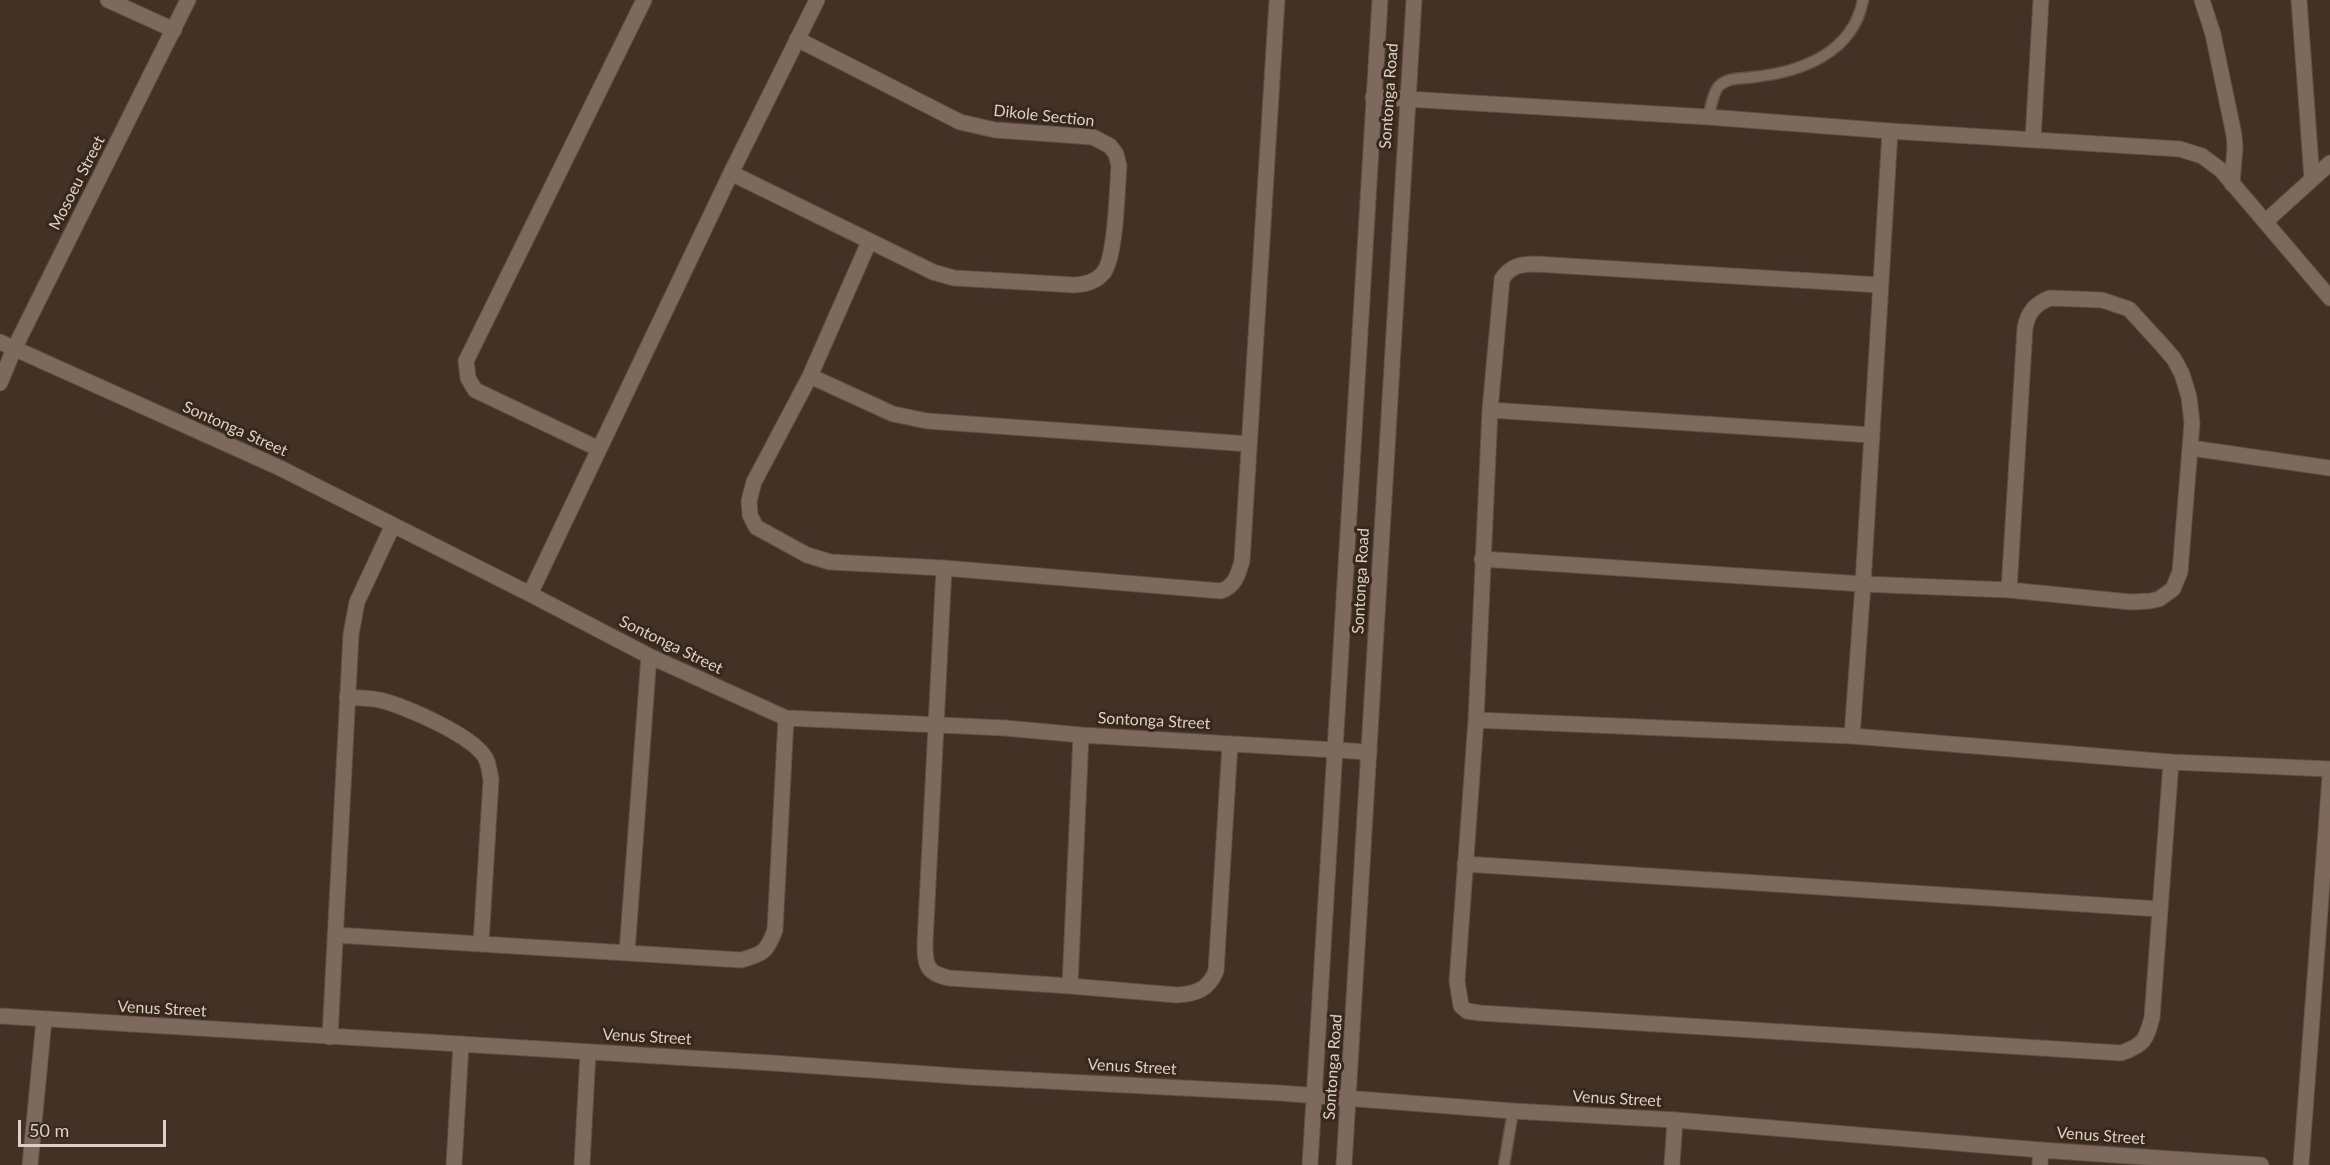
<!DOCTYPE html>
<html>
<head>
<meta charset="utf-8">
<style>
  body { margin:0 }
  #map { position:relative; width:2330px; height:1165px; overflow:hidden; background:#433125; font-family:Lato,sans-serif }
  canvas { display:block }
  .scale { position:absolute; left:18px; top:1120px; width:148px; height:27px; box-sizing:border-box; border:3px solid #dbd0c8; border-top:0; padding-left:8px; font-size:18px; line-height:21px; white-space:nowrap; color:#dbd0c8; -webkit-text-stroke:4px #38271b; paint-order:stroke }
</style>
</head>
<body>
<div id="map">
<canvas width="2330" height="1165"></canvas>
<div class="scale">50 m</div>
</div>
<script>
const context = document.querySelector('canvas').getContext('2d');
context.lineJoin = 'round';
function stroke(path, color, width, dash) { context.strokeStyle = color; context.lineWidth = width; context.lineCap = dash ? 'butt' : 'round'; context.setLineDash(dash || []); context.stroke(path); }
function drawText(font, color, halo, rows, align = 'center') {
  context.font = font + ' Lato,sans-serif'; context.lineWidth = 6; context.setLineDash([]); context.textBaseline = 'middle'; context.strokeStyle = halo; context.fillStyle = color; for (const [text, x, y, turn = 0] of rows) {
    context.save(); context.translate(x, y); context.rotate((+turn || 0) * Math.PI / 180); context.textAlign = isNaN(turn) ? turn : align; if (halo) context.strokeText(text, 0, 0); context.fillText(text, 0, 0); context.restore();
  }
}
const service = new Path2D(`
  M1708,117C1711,108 1713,92 1719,86C1728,77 1742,79 1754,77C1801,72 1853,53 1863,0
  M1504,1165L1513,1111`);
const minor = new Path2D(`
  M108,0L174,30
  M2202,0L2213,34L2234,135L2235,147L2232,184
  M2299,0L2312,179
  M1373,97L1708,117L1890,131L2180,149L2202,156L2221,170L2330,298
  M2033,139L2041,0
  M731,173L933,272L954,278L1075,285C1086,284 1096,282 1104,272C1116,255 1117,190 1119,166L1116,154L1110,146L1093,137L995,130L960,122L797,39
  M2265,222L2330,163
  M869,242L810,376L754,482L749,501L750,515L756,527L807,555L830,562L944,568L1221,591C1235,586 1238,575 1242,561L1277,0
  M1880,285L1535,264C1521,264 1510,266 1502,279L1490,410L1476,720L1457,981L1461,1006L1467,1011L1480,1013L2121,1053C2144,1045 2146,1040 2152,1018L2171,762
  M2050,298L2102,300L2129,309L2162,345L2174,359L2182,374L2189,397L2192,423L2180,572L2173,589L2159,599L2150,601L2131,602L2009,590L2025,328C2028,312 2035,304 2050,298Z
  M0,342L280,468L530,594L649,656L786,718L1005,728L1081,735L1369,752
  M810,376L893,414L927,421L1249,444
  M1490,410L1871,435
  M2191,448L2330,468
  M599,449L475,390L468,378L466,361L644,0
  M1482,559L1863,584L2009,590
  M944,568L925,943C925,965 926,973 949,978L1070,986L1177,995C1196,994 1209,989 1216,971L1230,744
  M530,594L731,173L817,0
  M347,697C358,698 369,698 380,700C404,706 478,737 487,761C489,767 490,774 491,780L481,943
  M1476,720L1852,736L2171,762L2330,769
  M1852,736L1863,584L1890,131
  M1465,864L2159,909
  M335,935L741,960C763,954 767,952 775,930L786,718
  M627,952L649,656
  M1070,986L1081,735
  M330,1037L351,634L357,602L393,525
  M30,1165L44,1020
  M454,1165L461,1044
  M582,1165L588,1052
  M1672,1165L1675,1120
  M2040,1165L2041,1150
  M2301,1165L2330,776`);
const tertiary = new Path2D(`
  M0,383L14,349L188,0
  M0,1016L772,1063L970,1077L1280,1093L1513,1111L1675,1120L2041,1150L2261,1165`);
const secondary = new Path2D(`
  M1310,1165L1380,0
  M1344,1165L1414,0`);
stroke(service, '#5e5045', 13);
stroke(minor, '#5e5045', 17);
stroke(tertiary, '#5e5045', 17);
stroke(secondary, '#5e5045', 17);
stroke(service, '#7e6a5c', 10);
stroke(minor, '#7e6a5c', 15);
stroke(tertiary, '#7e6a5c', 15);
stroke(secondary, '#7e6a5c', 15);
drawText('16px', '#dbd0c8', '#38271b', [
  ["Sontonga Road",1389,96,-86],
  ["Dikole Section",1044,116,6],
  ["Mosoeu Street",77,183,-63],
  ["Sontonga Street",235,429,24],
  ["Sontonga Road",1361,581,-87],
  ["Sontonga Street",671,645,26],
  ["Sontonga Street",1154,721,3],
  ["Venus Street",162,1009,3],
  ["Venus Street",647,1037,3],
  ["Venus Street",1132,1067,3],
  ["Sontonga Road",1333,1067,-86],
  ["Venus Street",1617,1099,3],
  ["Venus Street",2101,1136,4]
]);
</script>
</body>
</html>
